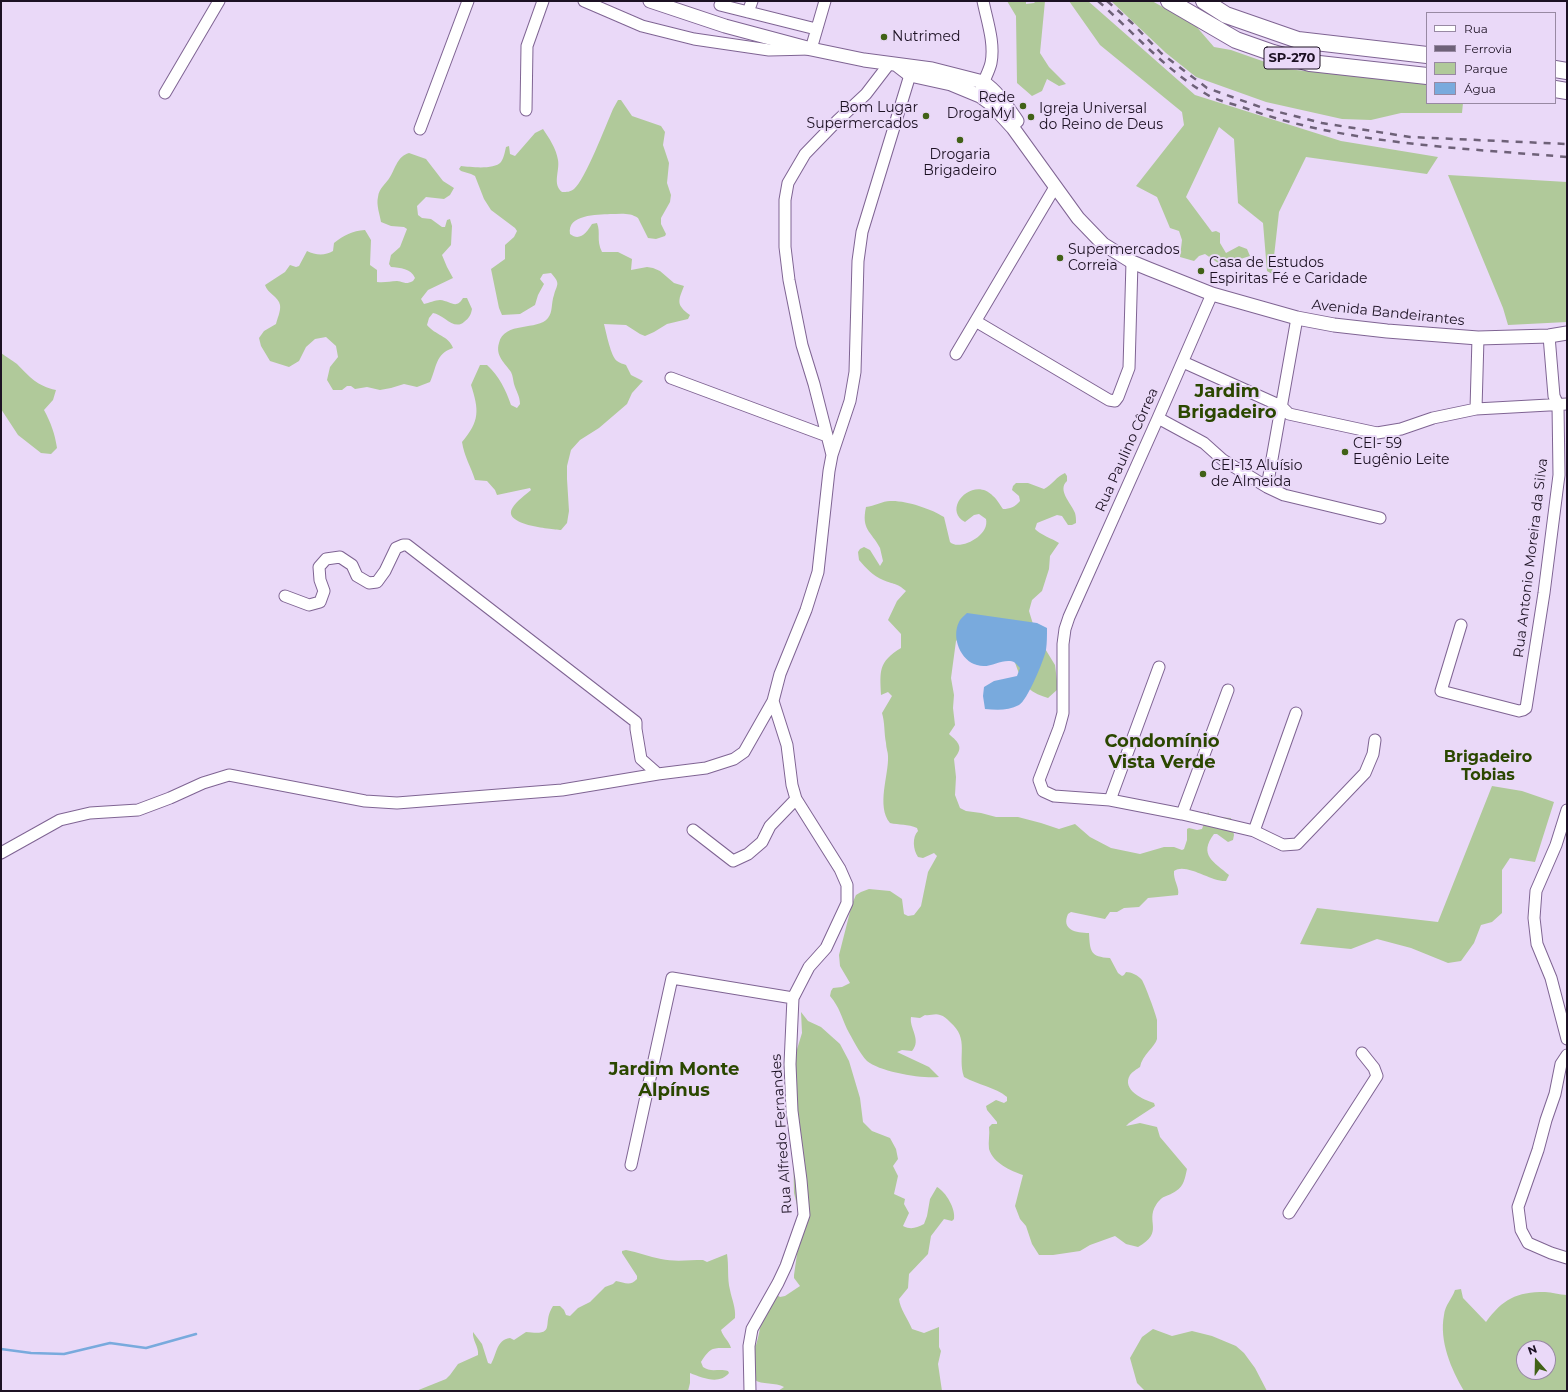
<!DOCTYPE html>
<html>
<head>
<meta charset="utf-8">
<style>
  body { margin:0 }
  #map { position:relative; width:1568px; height:1392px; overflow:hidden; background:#ead9f8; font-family:Montserrat,sans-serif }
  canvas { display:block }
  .frame { position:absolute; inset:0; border:2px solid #1c1123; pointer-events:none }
  .legend { position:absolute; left:1426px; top:12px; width:130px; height:92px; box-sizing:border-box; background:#ead9f8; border:1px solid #9889a3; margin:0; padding:5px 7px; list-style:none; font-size:12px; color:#1c1123 }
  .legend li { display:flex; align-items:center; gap:8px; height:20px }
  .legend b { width:20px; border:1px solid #9889a3 }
  .north { position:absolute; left:1516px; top:1340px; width:40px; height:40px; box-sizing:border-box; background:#ead9f8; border:1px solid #9889a3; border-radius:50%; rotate:340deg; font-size:11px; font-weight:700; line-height:16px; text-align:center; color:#1c1123 }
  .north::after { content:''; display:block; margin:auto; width:14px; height:18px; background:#416117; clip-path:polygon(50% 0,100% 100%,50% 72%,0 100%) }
</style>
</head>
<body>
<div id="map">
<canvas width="1568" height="1392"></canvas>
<div class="frame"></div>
<ul class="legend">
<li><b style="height:5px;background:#fff"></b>Rua</li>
<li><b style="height:5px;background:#6e6178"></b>Ferrovia</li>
<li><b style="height:11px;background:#b0c99a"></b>Parque</li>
<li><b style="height:11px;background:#79aadd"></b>Água</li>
</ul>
<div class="north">N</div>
</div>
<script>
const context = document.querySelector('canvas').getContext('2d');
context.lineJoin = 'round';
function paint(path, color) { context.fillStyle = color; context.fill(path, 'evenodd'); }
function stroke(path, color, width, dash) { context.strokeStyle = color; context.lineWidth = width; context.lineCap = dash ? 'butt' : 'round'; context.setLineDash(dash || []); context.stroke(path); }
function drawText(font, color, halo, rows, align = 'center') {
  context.font = font + ' Montserrat,sans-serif'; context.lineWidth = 4; context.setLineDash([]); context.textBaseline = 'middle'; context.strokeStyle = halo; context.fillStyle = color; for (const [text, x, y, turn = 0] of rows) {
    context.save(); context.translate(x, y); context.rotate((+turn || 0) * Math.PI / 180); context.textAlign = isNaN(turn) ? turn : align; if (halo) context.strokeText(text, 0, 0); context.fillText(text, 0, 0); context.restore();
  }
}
paint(new Path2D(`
  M1007,1H1026V4L1034,3L1036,1H1045L1040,53L1049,67L1066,84L1059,86L1047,79L1042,91L1032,96L1017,83L1016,16Z
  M1069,1H1088L1195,95L1341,141L1438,157L1427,174L1306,157L1279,212L1272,274L1267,271L1263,223L1238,203L1234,139L1219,127L1186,197L1212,232L1216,231L1220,233V243L1226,253L1239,246L1247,249L1250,256L1221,265L1205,254L1199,256L1194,261L1180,257L1182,240L1179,231L1170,228L1157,197L1136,186L1184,125L1182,112L1100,45Z
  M1111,1H1152L1195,25L1214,47L1231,50L1285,69L1427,82V103H1463L1462,113H1401L1371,120L1342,119L1266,102L1196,77L1166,53Z
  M618,100H621L632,116L661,126L665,132L663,145L669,163L667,183L671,195L670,202L661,218V224L666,234L665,236L656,239L648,238L638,218C630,212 619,214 610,214C597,215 567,214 570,234C580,242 587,232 592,224L597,223C601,233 596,240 602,252H618L632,259L631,270L647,267L653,268L660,271L674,283L684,286C678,301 676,305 690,315L688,319L667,324L654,332L645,336L640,334L626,325L604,324C606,332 611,357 617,361C619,363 624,364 626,365L631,375L643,381L632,393L627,404L599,428L580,440L571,450L567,466V479L569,511L567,523L561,530C551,529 500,525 513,507C517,501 525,495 531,490L530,488L497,495L495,490L487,481L475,480C471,467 464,456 462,442C480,421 479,410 471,385L480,365H487C499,376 506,390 511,405L517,408L520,404C520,396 516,391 514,384C513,380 513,376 511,372C505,363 495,356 499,343C504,321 538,331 548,318C553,312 551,303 554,295C557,284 561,284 551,273L543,274L540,279L544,284L538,295L535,305L520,314L502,315L499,308L491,269L505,259V245L514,237L517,231L515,228L491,210L484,199L475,176L471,174L461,171L459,169L461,166C471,167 494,170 501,162C504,158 505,151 506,147L509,146L510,154L515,156L535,133L543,129C549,138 556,148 558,160C560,171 552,184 562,192C567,192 570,192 574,189C585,180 606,125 613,109Z
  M409,153L426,159L443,181L454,188L450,195L444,199L426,197L417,206L418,215L422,218L431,219L442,227H445L447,220L450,219L452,226L451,245L442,255L447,267L453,278L428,290L421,299L424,304C429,303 435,300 440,300C451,301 456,310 463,298H467L472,309C471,315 469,318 464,322C454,331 443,314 433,313L429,318L427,325C435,335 449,336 453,348C435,354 437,367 430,382L417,387L404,384L391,388L380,390L367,387L355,389L351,386H347L342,390H333L327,380L330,367L338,357L336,346L326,337L315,339L306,347L299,361L289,367L270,361L261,346L259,338L264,331L276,324C277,319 281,311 280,305C279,297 267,293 265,285L285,272L290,265L296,267L299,266L307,251C315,255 325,256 333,251L334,243C344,235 352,231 365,230L371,240L370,265L377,270V282C385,283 390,281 397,281C405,282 405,285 413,281L415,278C411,268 400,268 391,267L389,264L391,255L400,247L407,229L404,227L391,226L381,222C380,215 376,205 378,197C379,188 386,184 390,177C396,167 397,157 409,153Z
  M1448,175L1567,182V322L1508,325L1503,308Z
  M1,353C6,357 12,360 17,364C30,377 37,386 56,390L53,400L44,410C51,423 55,434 57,448L51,454L41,453L18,435L1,409Z
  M1065,473L1067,476V481C1057,490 1071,503 1075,513C1076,516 1076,520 1076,523L1072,525H1068L1062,516L1057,515L1037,523L1035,529C1039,534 1053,539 1059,543L1050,556L1049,569L1042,591L1032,600L1029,611L1036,634L1055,665L1058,689L1048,698C1041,696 1034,693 1028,688C1019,680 1013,655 1009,643L965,633L956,641L951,678L954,695L953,708L955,725L949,734C959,743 964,747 954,759L956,777L955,795L960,808L966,811L981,813L996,817H1018L1041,823L1059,829L1075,824L1090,837L1111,848L1140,854L1164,847H1174L1182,850L1184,849L1187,840V829L1189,828L1197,830L1202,829L1208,812L1210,815L1214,826L1218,817L1231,818L1234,835L1233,840L1228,842L1217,834H1214C1198,855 1214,862 1229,875L1226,881C1211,882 1186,862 1174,871C1173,880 1180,888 1178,895L1148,898L1139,907L1124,908L1117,912H1110L1105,919L1071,912L1068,914C1061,930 1076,933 1089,933C1090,951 1090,957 1110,958L1118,973L1122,976L1124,975L1126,972C1131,972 1138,975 1142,980C1145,985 1156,1014 1157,1020C1157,1026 1157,1033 1157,1039C1155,1047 1142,1055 1140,1067C1137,1069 1132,1072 1130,1075C1121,1090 1144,1100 1154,1103L1155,1106L1129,1123L1126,1126L1140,1123L1157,1127L1160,1137L1187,1169C1185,1178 1184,1186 1176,1191C1168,1197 1163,1194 1156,1205C1145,1222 1165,1232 1138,1247L1126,1244L1115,1236L1090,1245L1080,1251L1053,1255H1039L1032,1244L1026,1226L1020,1219L1015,1206L1023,1175C1011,1171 993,1163 989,1149C988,1142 990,1134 989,1127L992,1124H997V1122L987,1110L986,1106L996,1100L1004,1103L1007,1101V1097C995,1087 978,1085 964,1077C957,1056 970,1039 950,1022C947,1019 944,1016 940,1015C935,1013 930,1016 925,1015L920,1018L911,1017C909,1028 922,1040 912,1051L902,1050L897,1052L929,1067L939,1077C923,1079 880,1072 867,1061C860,1054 852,1038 847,1029C841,1016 840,1008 830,996L831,991L833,988L842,987L850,983L840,966L839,955L852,904L856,895L861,892L869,889L890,891L902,899L904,914L908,916L914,915L921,906L928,872L937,856L934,853L923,858L918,857C913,850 912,837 918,831L917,828C908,824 899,825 890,823C876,806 889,775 888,756C888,752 886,748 886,743C884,733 885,723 882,713L892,696L888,692L881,695C880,671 878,662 901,648V634L888,620L897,601L906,591C896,582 894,585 883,580C873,576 866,568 859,560L858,552L860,549L864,547L870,550L880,566L883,561C882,557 881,552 880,548C871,531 861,530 866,507C874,506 883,501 890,501C905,500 932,509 944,517L950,542C958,551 990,537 986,519L979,514L974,515L965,522C941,509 973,475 993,496C997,499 1000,505 1003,509C1010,509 1015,507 1020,501L1019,496L1012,490L1013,486L1016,483H1028L1044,489C1052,485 1057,476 1065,473Z
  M1492,786L1522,791L1554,802L1535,862L1510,858L1502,870V913L1492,922L1481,925L1474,943L1461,961L1448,963L1411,948L1377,939L1351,949L1300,944L1317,908L1438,922Z
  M801,1012L808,1021L821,1027L840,1044L849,1061L860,1098L863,1122L872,1131L890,1138L896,1149L898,1159L893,1166L898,1176L894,1194L905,1199L904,1204L909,1213L903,1226C911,1230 916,1228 924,1224L927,1216L930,1199L937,1187C946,1192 956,1209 954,1219L952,1221L944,1219L931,1236L928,1254L909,1274L908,1288L899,1299C900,1309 908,1319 912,1329L924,1333L939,1327V1347L941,1351L938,1364L942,1391H778L784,1387C776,1382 761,1385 755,1380L751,1347L756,1345C762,1328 760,1306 777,1295L780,1297L785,1296L800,1286L794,1278V1275L800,1233V1217L794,1193L793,1146L787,1082L802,1033Z
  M626,1250C638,1252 649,1257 661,1259C674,1262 689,1260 703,1260L707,1262L727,1254C729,1266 727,1278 730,1290C732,1300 736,1308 735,1318L721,1330C723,1337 729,1341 731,1348C713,1348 711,1346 701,1362L703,1367C711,1373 719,1368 728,1371L729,1373C719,1385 703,1378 690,1373V1383L688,1391H416L446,1379L450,1375L458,1364L478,1355C479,1347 472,1340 473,1332L482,1344L488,1363L491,1364C497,1354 496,1340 510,1338L514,1340L526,1332C558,1336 541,1324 553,1306H560L564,1310L566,1315L570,1316L578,1308L590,1302L605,1287L613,1284L616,1281C625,1283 631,1286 637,1279V1276L622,1253V1251Z
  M1461,1289L1463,1298L1486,1322C1503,1299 1516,1292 1545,1292C1552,1292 1559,1295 1567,1295V1391H1464C1451,1369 1439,1341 1444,1315C1445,1305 1452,1299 1455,1290ZM1524,1348H1548V1372H1524Z
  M1153,1329L1172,1336L1192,1331L1212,1336L1236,1346L1244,1353L1255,1368L1267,1391H1145L1137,1383L1130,1358L1142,1337Z`), '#b0c99a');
paint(new Path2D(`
  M967,613L1037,623L1047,628C1047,635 1047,643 1046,650C1044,660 1027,701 1019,705C1008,711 996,710 985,709L983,696L984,687L994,681L1017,676L1020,668C1017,665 1015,661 1010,661C999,660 989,669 977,665C961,661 951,638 959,622C960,619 964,616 967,613Z`), '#79aadd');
stroke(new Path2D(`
  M1,1349L31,1353L64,1354L110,1343L146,1348L196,1334`), '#79aadd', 2.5);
const minor = new Path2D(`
  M584,1L642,26L694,39L769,50L811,49L825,1
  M720,5L816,29
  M748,12L752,1
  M981,90C983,81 989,72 991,63C995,43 987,21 983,1
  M165,93L219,1
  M526,110L527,46L543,1
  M420,129L468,1
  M1212,294L1158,418L1069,617L1065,629L1063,644V713L1059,728L1039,780L1043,791L1054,796L1110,800L1182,814L1254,831L1283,845L1297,844L1365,773L1373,754L1375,740
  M977,322L1109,400L1115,401L1118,397L1129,368L1132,262
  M956,354L1055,187
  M1183,362L1281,406L1289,414L1377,433L1401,429L1433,418L1476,409L1567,404
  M671,378L827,436
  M1476,409L1478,338
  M1158,418L1204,443L1223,460L1267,487L1284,495L1380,518
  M832,455L814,384L802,345L789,280L785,247V200L788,183L805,154L837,121L866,94L889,64
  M1267,487L1297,318
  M285,596L309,605L320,602L324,591L320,580L319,567L326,559L340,557L352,565L357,576L369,583L377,582L385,571L396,548L403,545H407L636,722V729L641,759L658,774
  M1461,625L1441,691L1519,711L1523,710L1526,708L1544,593L1559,475L1558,405L1554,396L1549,336
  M1110,800L1159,667
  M1567,810L1556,845L1536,891L1534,918L1537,944L1551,978L1567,1039
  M1182,814L1228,690
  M693,830L733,861L748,854L762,842L770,826L796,799
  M1254,831L1296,713
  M1,853L60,820L90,813L138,810L170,798L203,783L229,775L365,801L397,803L562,790L658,774L706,768L734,759L744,752L773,701
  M1567,1055L1561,1064L1555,1094L1546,1120L1538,1150L1518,1207L1521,1230L1528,1243L1551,1253L1567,1258
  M631,1165L672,978L793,998
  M1289,1213L1377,1076L1374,1068L1362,1053
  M750,1391L749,1346L752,1329L778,1283L786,1266L804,1215L801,1180L792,1111L790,1064L793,998L809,967L826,948L847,903V885L840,869L796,799L792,785L787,745L773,701L780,674L806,610L818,572L829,471L832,455L850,401L855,372L858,261L862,232L910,75`);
const major = new Path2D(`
  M650,1L725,26L811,49L864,60L932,69L983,82C998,92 1007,107 1017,121
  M897,65L910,75L951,84L980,96L991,104L1013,128L1078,218L1103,244L1132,262L1149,269L1212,294L1297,318L1334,325L1387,331L1478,338L1549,336L1567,333`);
const highway = new Path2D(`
  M1169,1L1236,40L1273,53L1310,63L1427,76
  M1204,1L1226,15L1298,40L1427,55
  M1555,69L1567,71
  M1555,89L1567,91`);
stroke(minor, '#7f6493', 13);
stroke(major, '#7f6493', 15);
stroke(highway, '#7f6493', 18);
stroke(minor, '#fff', 11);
stroke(major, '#fff', 13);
stroke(highway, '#fff', 16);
stroke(new Path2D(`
  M1098,1C1133,32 1163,67 1203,92C1214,100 1230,103 1242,107C1342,144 1461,148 1567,157
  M1107,1L1132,23L1161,53L1207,88L1263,108L1322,123L1410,137L1567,144`), '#6e6178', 2.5, [7, 7]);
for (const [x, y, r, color] of [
  [884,37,4,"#416117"],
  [1023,106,4,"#416117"],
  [926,116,4,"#416117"],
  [1031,117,4,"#416117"],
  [960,140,4,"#416117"],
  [1060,258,4,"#416117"],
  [1201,271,4,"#416117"],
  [1345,452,4,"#416117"],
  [1203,474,4,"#416117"]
]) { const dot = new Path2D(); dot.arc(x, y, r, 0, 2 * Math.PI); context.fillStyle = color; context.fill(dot); stroke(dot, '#ead9f8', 1.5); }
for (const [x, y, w] of [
  [1292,58,56]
]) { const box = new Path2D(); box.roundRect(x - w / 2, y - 11, w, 22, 3); context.fillStyle = '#ead9f8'; context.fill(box); stroke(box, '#1c1123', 1); }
drawText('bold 13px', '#1c1123', null, [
  ["SP-270",1292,58]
]);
drawText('14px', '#1c1123', '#ead9f8', [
  ["Nutrimed",892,37],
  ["Rede",1015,98,"right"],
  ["DrogaMyl",1015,114,"right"],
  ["Bom Lugar",918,108,"right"],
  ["Supermercados",918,124,"right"],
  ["Igreja Universal",1039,109],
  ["do Reino de Deus",1039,125],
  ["Drogaria",960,155,"center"],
  ["Brigadeiro",960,171,"center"],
  ["Supermercados",1068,250],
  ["Correia",1068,266],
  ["Casa de Estudos",1209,263],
  ["Espiritas Fé e Caridade",1209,279],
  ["CEI- 59",1353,444],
  ["Eugênio Leite",1353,460],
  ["CEI-13 Aluísio",1211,466],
  ["de Almeida",1211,482]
], 'left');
drawText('14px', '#1c1123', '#ead9f8', [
  ["Avenida Bandeirantes",1388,313,6],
  ["Rua Paulino Côrrea",1127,450,-66],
  ["Rua Antonio Moreira da Silva",1531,558,-83],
  ["Rua Alfredo Fernandes",782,1134,-94]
]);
drawText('bold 16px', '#2b4700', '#ead9f8', [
  ["Brigadeiro",1488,757],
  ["Tobias",1488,775]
]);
drawText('bold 18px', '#2b4700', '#ead9f8', [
  ["Jardim",1227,392],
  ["Brigadeiro",1227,413],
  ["Condomínio",1162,742],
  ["Vista Verde",1162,763],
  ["Jardim Monte",674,1070],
  ["Alpínus",674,1091]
]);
</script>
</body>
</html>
